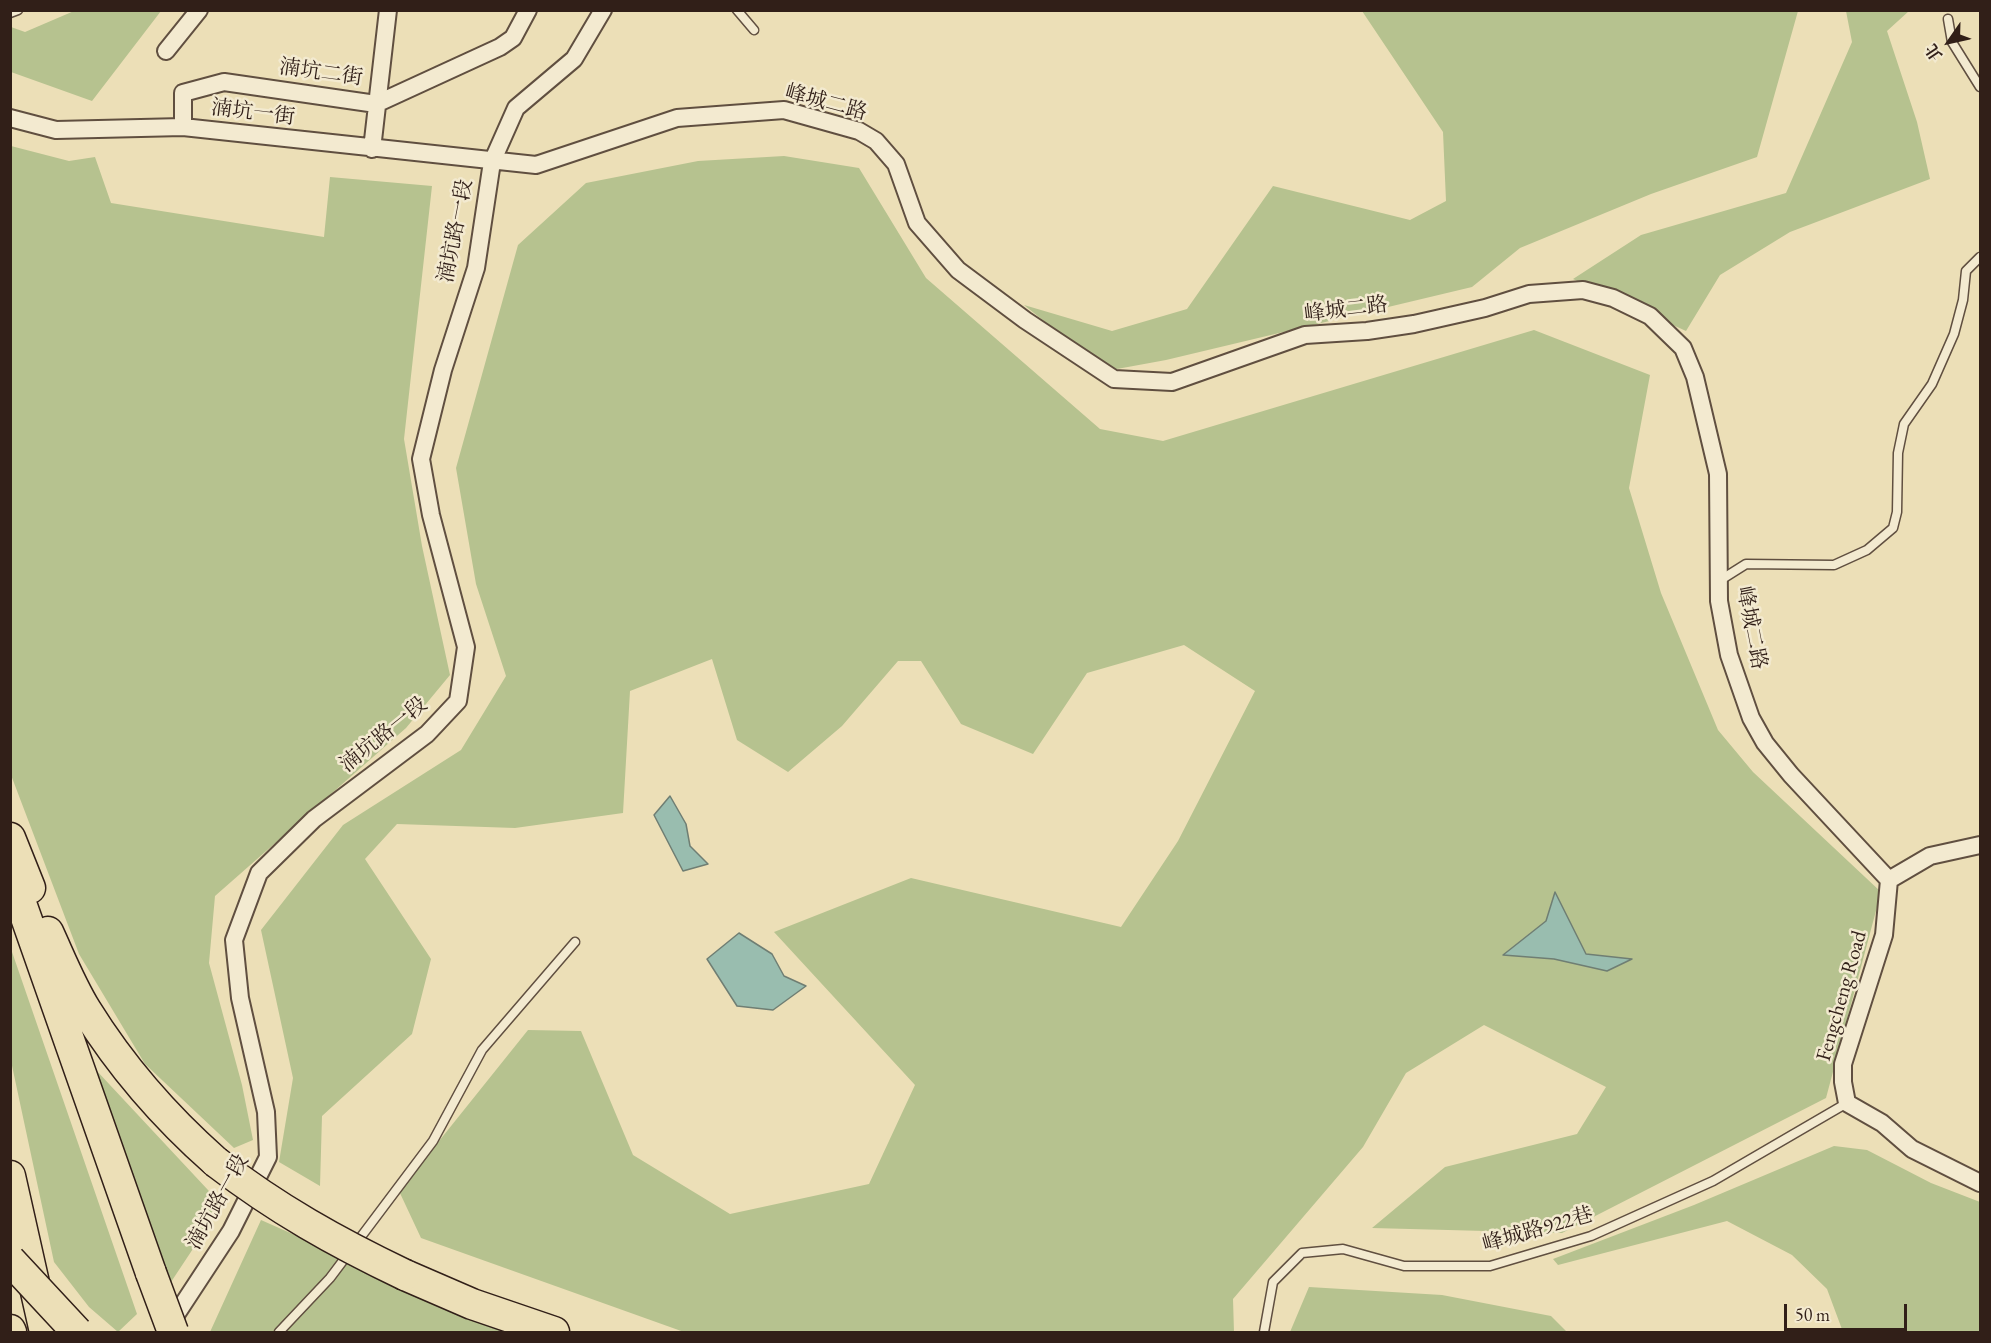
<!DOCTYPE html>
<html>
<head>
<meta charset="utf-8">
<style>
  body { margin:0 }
  #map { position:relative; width:1991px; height:1343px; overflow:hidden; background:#ecdfb7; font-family:"EB Garamond","Noto Serif TC",serif }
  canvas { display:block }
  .frame { position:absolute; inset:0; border:12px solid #311f18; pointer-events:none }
  .north { position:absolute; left:1919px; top:12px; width:60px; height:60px; -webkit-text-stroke:4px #f3ead0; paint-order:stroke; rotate:236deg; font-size:16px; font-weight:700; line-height:24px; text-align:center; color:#311f18 }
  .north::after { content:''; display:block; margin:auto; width:21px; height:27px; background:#311f18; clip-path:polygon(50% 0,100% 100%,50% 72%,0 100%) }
  .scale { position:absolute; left:1784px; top:1304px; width:123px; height:27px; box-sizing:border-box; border:3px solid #311f18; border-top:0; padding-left:8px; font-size:18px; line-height:21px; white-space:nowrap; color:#311f18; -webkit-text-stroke:4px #f3ead0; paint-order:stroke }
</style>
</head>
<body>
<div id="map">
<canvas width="1991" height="1343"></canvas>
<div class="frame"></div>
<div class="north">北</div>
<div class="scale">50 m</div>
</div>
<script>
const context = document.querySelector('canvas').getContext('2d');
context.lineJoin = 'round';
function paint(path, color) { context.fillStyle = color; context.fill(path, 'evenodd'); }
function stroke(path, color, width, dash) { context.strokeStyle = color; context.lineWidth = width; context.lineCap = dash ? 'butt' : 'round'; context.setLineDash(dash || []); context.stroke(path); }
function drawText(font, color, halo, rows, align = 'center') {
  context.font = font + ' "EB Garamond","Noto Serif TC",serif'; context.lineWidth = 5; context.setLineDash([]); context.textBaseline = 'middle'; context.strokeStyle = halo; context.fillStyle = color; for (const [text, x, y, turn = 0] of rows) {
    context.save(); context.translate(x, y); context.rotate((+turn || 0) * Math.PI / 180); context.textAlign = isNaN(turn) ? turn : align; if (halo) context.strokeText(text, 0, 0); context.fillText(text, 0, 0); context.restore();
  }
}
paint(new Path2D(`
  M74,11H161L92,101L11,72V27L25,32Z
  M1362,11H1798L1757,157L1651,194L1520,248L1472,287L1166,360L1106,371L1024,305L1112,331L1187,309L1273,186L1410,220L1446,201L1443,132Z
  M1846,11H1909L1887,31L1917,122L1930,179L1790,232L1720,275L1686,331L1573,279L1641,235L1786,193L1852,42Z
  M11,146L69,161L95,157L111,203L324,237L330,177L432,186L404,439L422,546L450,675L406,728L215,896L209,963L242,1085L253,1140L234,1148L145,1064L79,954L11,775Z
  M784,156L859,168L926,278L1100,429L1163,441L1534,330L1650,375L1629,488L1661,593L1718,730L1753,772L1881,892L1826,1098L1562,1233L1372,1228L1445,1167L1577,1134L1606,1087L1484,1025L1406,1073L1363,1147L1233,1299L1234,1332H684L421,1238L399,1191L528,1030L581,1031L633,1155L730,1214L869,1184L915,1085L774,932L911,878L1121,927L1178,841L1255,691L1184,645L1087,673L1033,754L961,724L921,661H898L842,726L788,772L737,740L712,659L630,691L623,813L515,828L397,824L365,859L431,959L412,1034L322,1116L320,1186L279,1162L293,1078L261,930L343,825L461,750L506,676L476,584L456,468L518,245L586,183L698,161Z
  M11,949L137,1314L118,1332L89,1307L54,1262L11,1061Z
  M96,1070L222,1205L169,1285Z
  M1834,1146L1867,1150L1931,1183L1980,1202V1332H1843L1827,1289L1792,1255L1727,1221L1558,1265L1553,1259L1694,1205Z
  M261,1220L514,1332H210Z
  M1309,1287L1442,1295L1551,1316L1567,1332H1290Z`), '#b6c28f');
const water = new Path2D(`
  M670,796L686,824L690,846L708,864L683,871L654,815Z
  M1555,892L1586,954L1632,959L1607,971L1554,959L1503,955L1546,921Z
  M739,933L772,954L784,976L806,986L773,1010L737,1006L707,959Z`);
paint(water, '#99bdaf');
stroke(water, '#6f7e73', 1.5);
const service = new Path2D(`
  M737,10L754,30
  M10,13L18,10
  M1948,19L1952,42L1980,87
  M1719,581L1746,564L1834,565L1867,550L1893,528L1897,512L1898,453L1904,424L1932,384L1954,334L1963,300L1966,271L1980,257
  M279,1332L330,1278L433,1141L482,1050L575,942
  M1264,1332L1273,1282L1302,1253L1343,1249L1404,1266H1490L1591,1236L1713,1181L1847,1103`);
const minor = new Path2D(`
  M166,51L199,10
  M10,118L56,130L183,127L536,165L677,118L784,110L859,131L876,141L896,164L917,223L958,270L1025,320L1114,379L1172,382L1305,335L1367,331L1414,324L1485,308L1529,294L1583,290L1613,298L1650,316L1683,348L1695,377L1718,474L1719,601L1729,655L1751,718L1765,743L1791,775L1889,880
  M183,127V93L224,82L376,104L500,47L513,38L528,10
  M372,149L388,10
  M1980,845L1930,856L1889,880L1884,935L1843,1064V1082L1847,1103L1882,1123L1912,1149L1980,1183
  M168,1327L231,1231L268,1157L266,1112L240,998L234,940L259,873L314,819L427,734L458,701L466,647L431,515L421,459L443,370L476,268L492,162L516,108L574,59L603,10`);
const motorway = new Path2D(`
  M10,838L30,888
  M10,872L151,1273
  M48,932C60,958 71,986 86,1010C122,1068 165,1117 216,1162
  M10,1176L45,1332
  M405,1275L472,1304L554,1332
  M10,1330L11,1332`);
stroke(service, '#604f40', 11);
stroke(minor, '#604f40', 20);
stroke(motorway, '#311f18', 33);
stroke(service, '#f3ead0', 8);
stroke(minor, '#f3ead0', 16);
stroke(motorway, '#ecdfb7', 30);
const motorwayBridge = new Path2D(`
  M216,1162C277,1209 336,1242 405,1275
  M10,1260L77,1332
  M151,1273L173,1332`);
stroke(motorwayBridge, '#311f18', 33, []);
stroke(motorwayBridge, '#ecdfb7', 30);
drawText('21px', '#311f18', '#f3ead0', [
  ["湳坑二街",321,73,8],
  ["峰城二路",826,103,15],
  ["湳坑一街",253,113,7],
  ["湳坑路一段",456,231,-79],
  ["峰城二路",1346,310,-7],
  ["峰城二路",1751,628,79],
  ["湳坑路一段",384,735,-39],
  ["Fengcheng Road",1842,996,-74],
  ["湳坑路一段",218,1202,-61],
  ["峰城路922巷",1538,1230,-16]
]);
</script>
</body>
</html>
